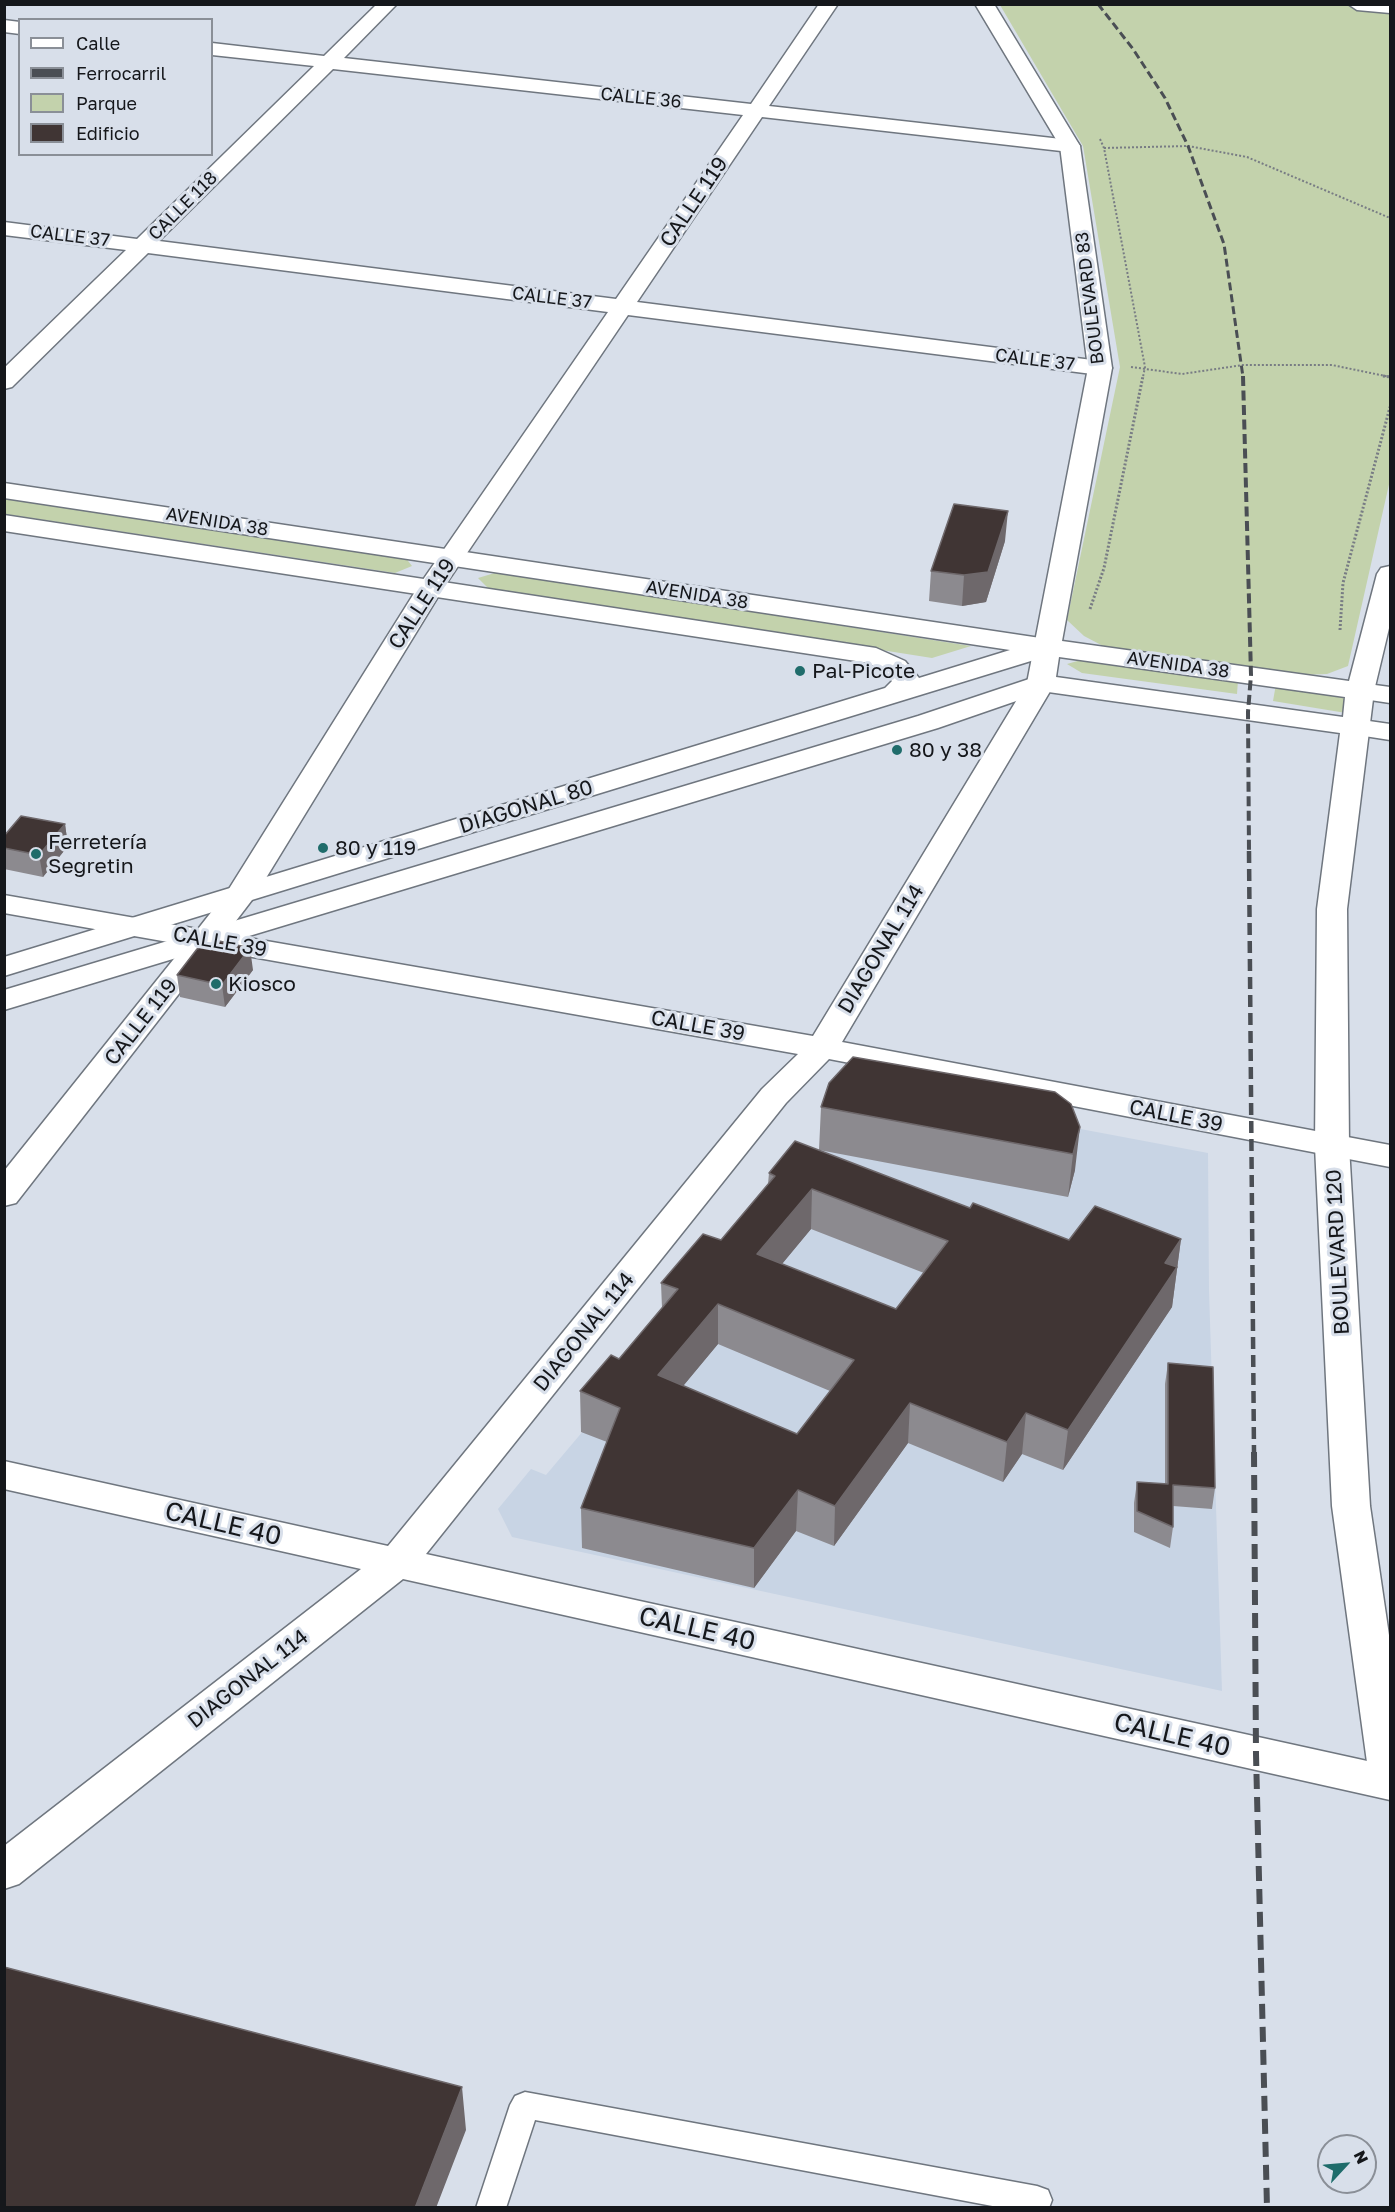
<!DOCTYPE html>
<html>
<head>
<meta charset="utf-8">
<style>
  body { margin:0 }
  #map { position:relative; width:1395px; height:2212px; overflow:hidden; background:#d8dfea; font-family:"Golos Text",sans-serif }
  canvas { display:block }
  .frame { position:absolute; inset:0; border:6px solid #15171b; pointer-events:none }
  .legend { position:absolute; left:18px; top:18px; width:195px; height:138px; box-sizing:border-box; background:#d8dfea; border:2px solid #8a8f97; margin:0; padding:8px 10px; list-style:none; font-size:18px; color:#15171b }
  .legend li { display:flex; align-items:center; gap:12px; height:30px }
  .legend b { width:30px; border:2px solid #8a8f97 }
  .north { position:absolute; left:1317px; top:2134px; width:60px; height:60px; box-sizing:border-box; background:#d8dfea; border:2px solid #8a8f97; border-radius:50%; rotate:64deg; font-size:16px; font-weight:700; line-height:24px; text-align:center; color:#15171b }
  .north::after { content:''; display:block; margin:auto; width:21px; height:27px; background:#1f6c6b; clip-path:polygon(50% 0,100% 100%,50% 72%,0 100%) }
</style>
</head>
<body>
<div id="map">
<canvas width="1395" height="2212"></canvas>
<div class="frame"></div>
<ul class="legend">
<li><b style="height:8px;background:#fff"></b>Calle</li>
<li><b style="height:8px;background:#4a4e54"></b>Ferrocarril</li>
<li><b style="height:16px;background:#c3d2ac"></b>Parque</li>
<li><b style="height:16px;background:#403534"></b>Edificio</li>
</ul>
<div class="north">N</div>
</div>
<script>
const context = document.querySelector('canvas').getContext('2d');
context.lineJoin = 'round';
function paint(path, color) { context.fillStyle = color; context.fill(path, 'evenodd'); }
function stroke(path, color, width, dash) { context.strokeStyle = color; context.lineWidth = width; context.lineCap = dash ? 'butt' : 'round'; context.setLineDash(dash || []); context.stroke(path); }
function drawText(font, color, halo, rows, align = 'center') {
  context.font = font + ' "Golos Text",sans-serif'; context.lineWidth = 6; context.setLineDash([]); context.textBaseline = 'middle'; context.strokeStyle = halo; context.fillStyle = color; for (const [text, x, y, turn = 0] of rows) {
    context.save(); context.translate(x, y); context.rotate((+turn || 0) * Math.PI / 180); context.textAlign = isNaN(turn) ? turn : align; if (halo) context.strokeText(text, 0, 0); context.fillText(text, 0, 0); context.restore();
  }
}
paint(new Path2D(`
  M1054,1124L1208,1153L1209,1291L1222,1691L512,1537L498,1509L531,1469L546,1475L794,1181L819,1150L828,1126Z`), '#c8d4e4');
paint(new Path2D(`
  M1000,5H1390V480L1348,666L1327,674L1302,675L1105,647L1084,636L1067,620L1120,367L1083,146Z
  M4,495L405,557L412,566L395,573L5,514Z
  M498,572L971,646L932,658L488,588L478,578Z
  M1088,658L1238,680L1237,694L1082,673L1067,664Z
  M1276,684L1349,695L1346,713L1273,701Z`), '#c3d2ac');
const lane = new Path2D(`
  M525,2092L1037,2186L1048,2190L1052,2200L1049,2208H1003L535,2120L506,2208H476L510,2105L515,2096Z`);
const street = new Path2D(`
  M377,4H397L344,58L751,104L819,4H838L769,106L1070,140L1077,142L1080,146L1077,150L1070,152L762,117L637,302L1100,361L1108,363L1112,368L1108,373L1100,375L628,315L444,587L255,896L226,934L813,1036L1027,683L1031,677L1041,675L1051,677L1055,683L842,1042L1390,1145V1167L829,1059L786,1103L426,1554L1390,1766V1800L403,1579L19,1884L4,1889V1846L361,1569L4,1489V1461L388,1546L762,1089L798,1054L213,950L16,1203L4,1206V1171L185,945L4,913V895L198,929L227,892L418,587L608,312L148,253L12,387L4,389V368L126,250L4,235V222L137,239L314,66L212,55V43L324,56ZM333,69L743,115L616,299L159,241Z
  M1348,4H1390V13L1357,10Z
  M4,20L20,22V34L4,32Z`);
const secondary = new Path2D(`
  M4,483L1047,639L1057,641L1061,647L1057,653L4,976V957L885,688L892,681L885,673L869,663L4,531V515L876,648L905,661L919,678L1010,650L4,498Z
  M1041,675L1051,677L1055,683L1051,689L938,728L4,1010V990L918,716Z
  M1360,683L1390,687V703L1350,697L1346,691L1350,685Z
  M1355,719L1390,724V740L1345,733L1341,727L1345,721Z`);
const primary = new Path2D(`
  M975,4H994L1080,146L1112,368L1062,641L1349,681L1377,574L1381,568L1390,566V624L1374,691L1347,909L1349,1146L1370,1506L1390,1642V1794L1375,1789L1369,1777L1332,1506L1315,1146L1317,909L1340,733L1041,691L1031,689L1027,683L1088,368L1060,146ZM1059,657L1345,697L1343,717L1056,677Z`);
stroke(lane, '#6f767f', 3);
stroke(street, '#6f767f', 3);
stroke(secondary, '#6f767f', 3);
stroke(primary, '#6f767f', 3);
stroke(new Path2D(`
  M1100,139L1104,148L1145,367L1143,377
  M1104,148L1188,146L1247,157L1390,218
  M1131,367L1182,374L1243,365H1332L1390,377`), '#787c84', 2, [2, 2]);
stroke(new Path2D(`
  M1383,376L1390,377
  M1090,609L1104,568L1143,376
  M1340,630L1343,583L1390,407`), '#787c84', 3, [2, 2]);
paint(lane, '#fff');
paint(street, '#fff');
paint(secondary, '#fff');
paint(primary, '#fff');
stroke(new Path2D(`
  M1098,4L1133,49L1165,98L1188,146L1224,244L1243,377`), '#4a4e54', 3, [8, 4]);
stroke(new Path2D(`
  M1243,376L1251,675L1248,712L1249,853`), '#4a4e54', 4, [10, 4.5]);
stroke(new Path2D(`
  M1249,851L1254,1453`), '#4a4e54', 4.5, [12, 6]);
stroke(new Path2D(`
  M1254,1452L1256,1754L1267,2208`), '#4a4e54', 6, [15, 8]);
paint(new Path2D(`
  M1005,541L986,602L962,606L929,601L931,571Z
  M65,824L68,846L43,877L4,869V836Z
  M253,970L225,1007L180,997L177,975Z
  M1071,1104L1075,1170L1068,1197L819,1150L821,1107Z
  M769,1173L970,1208L1069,1240L1181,1239L1172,1307L1063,1470L1022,1454L1003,1482L908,1443L834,1546L796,1531L754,1588L582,1548L581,1508L607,1442L581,1432L580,1391L619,1359L662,1308L661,1283L721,1240L768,1184ZM811,1229L924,1273L896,1309L782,1264ZM718,1344L830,1391L797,1434L683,1386Z
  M1168,1363L1215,1488L1212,1509L1173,1506V1527L1170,1548L1134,1532V1503L1137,1482L1165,1484V1384Z`), '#8c8a8f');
paint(new Path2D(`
  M1008,511L1005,541L986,602L962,606L964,575Z
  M65,824L68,846L43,877L39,855Z
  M250,948L253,970L225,1007L222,985Z
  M1080,1127L1075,1170L1068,1197L1073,1154Z
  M812,1189L811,1229L757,1294V1254Z
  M1181,1239L1172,1307L1063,1470L1068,1430L1165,1263Z
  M718,1304V1344L659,1415L658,1375Z
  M910,1403L908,1443L834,1546L835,1506Z
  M1026,1413L1022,1454L1003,1482L1007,1442Z
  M798,1490L796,1531L754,1588V1548Z
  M462,2087L466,2130L436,2208H415Z`), '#6e686b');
const building = new Path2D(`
  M954,504L1008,511L988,572L964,575L931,571Z
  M21,816L65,824L39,855L4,848V836Z
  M219,941L250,948L222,985L177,975L197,949Z
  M853,1057L1055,1092L1071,1104L1080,1127L1073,1154L821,1107L829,1083Z
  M795,1141L970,1208L973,1203L1069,1240L1095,1206L1181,1239L1165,1263L1177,1267L1068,1430L1026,1413L1007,1442L910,1403L835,1506L798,1490L754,1548L581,1508L620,1408L580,1391L611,1355L619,1359L678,1289L661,1283L703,1234L721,1240L775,1176L769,1173ZM812,1189L948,1241L896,1309L757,1254ZM718,1304L854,1360L797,1434L658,1375Z
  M1168,1363L1213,1367L1215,1488L1173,1485V1527L1137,1511V1482L1168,1484Z
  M4,1967L462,2087L415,2208H4Z`);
paint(building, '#403534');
stroke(building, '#6e686b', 1.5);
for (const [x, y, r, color] of [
  [800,671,6,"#1f6c6b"],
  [897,750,6,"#1f6c6b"],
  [323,848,6,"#1f6c6b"],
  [36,854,6,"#1f6c6b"],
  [216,984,6,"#1f6c6b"]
]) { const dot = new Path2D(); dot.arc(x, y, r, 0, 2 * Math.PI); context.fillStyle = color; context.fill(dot); stroke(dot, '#d8dfea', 2); }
drawText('18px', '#15171b', '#d8dfea', [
  ["CALLE 36",641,98,6],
  ["CALLE 118",183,206,-45],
  ["CALLE 37",70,236,7],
  ["CALLE 37",552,298,7],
  ["BOULEVARD 83",1090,298,-97],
  ["CALLE 37",1035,360,7],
  ["AVENIDA 38",217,522,9],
  ["AVENIDA 38",697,595,9],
  ["AVENIDA 38",1178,665,8]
]);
drawText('21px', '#15171b', '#d8dfea', [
  ["CALLE 119",694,202,-56],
  ["CALLE 119",422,604,-57],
  ["DIAGONAL 80",526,807,-17],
  ["CALLE 39",220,942,10],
  ["DIAGONAL 114",881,949,-59],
  ["CALLE 119",141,1022,-52],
  ["CALLE 39",698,1026,10],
  ["CALLE 39",1176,1116,11],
  ["BOULEVARD 120",1338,1252,-93],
  ["DIAGONAL 114",584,1332,-51],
  ["DIAGONAL 114",248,1679,-38]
]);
drawText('21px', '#15171b', '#d8dfea', [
  ["Pal-Picote",812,671],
  ["80 y 38",909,750],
  ["Ferretería",48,842],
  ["Segretin",48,866],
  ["80 y 119",335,848],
  ["Kiosco",228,984]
], 'left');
drawText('26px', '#15171b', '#d8dfea', [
  ["CALLE 40",223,1524,13],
  ["CALLE 40",697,1629,13],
  ["CALLE 40",1172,1735,13]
]);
</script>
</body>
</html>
